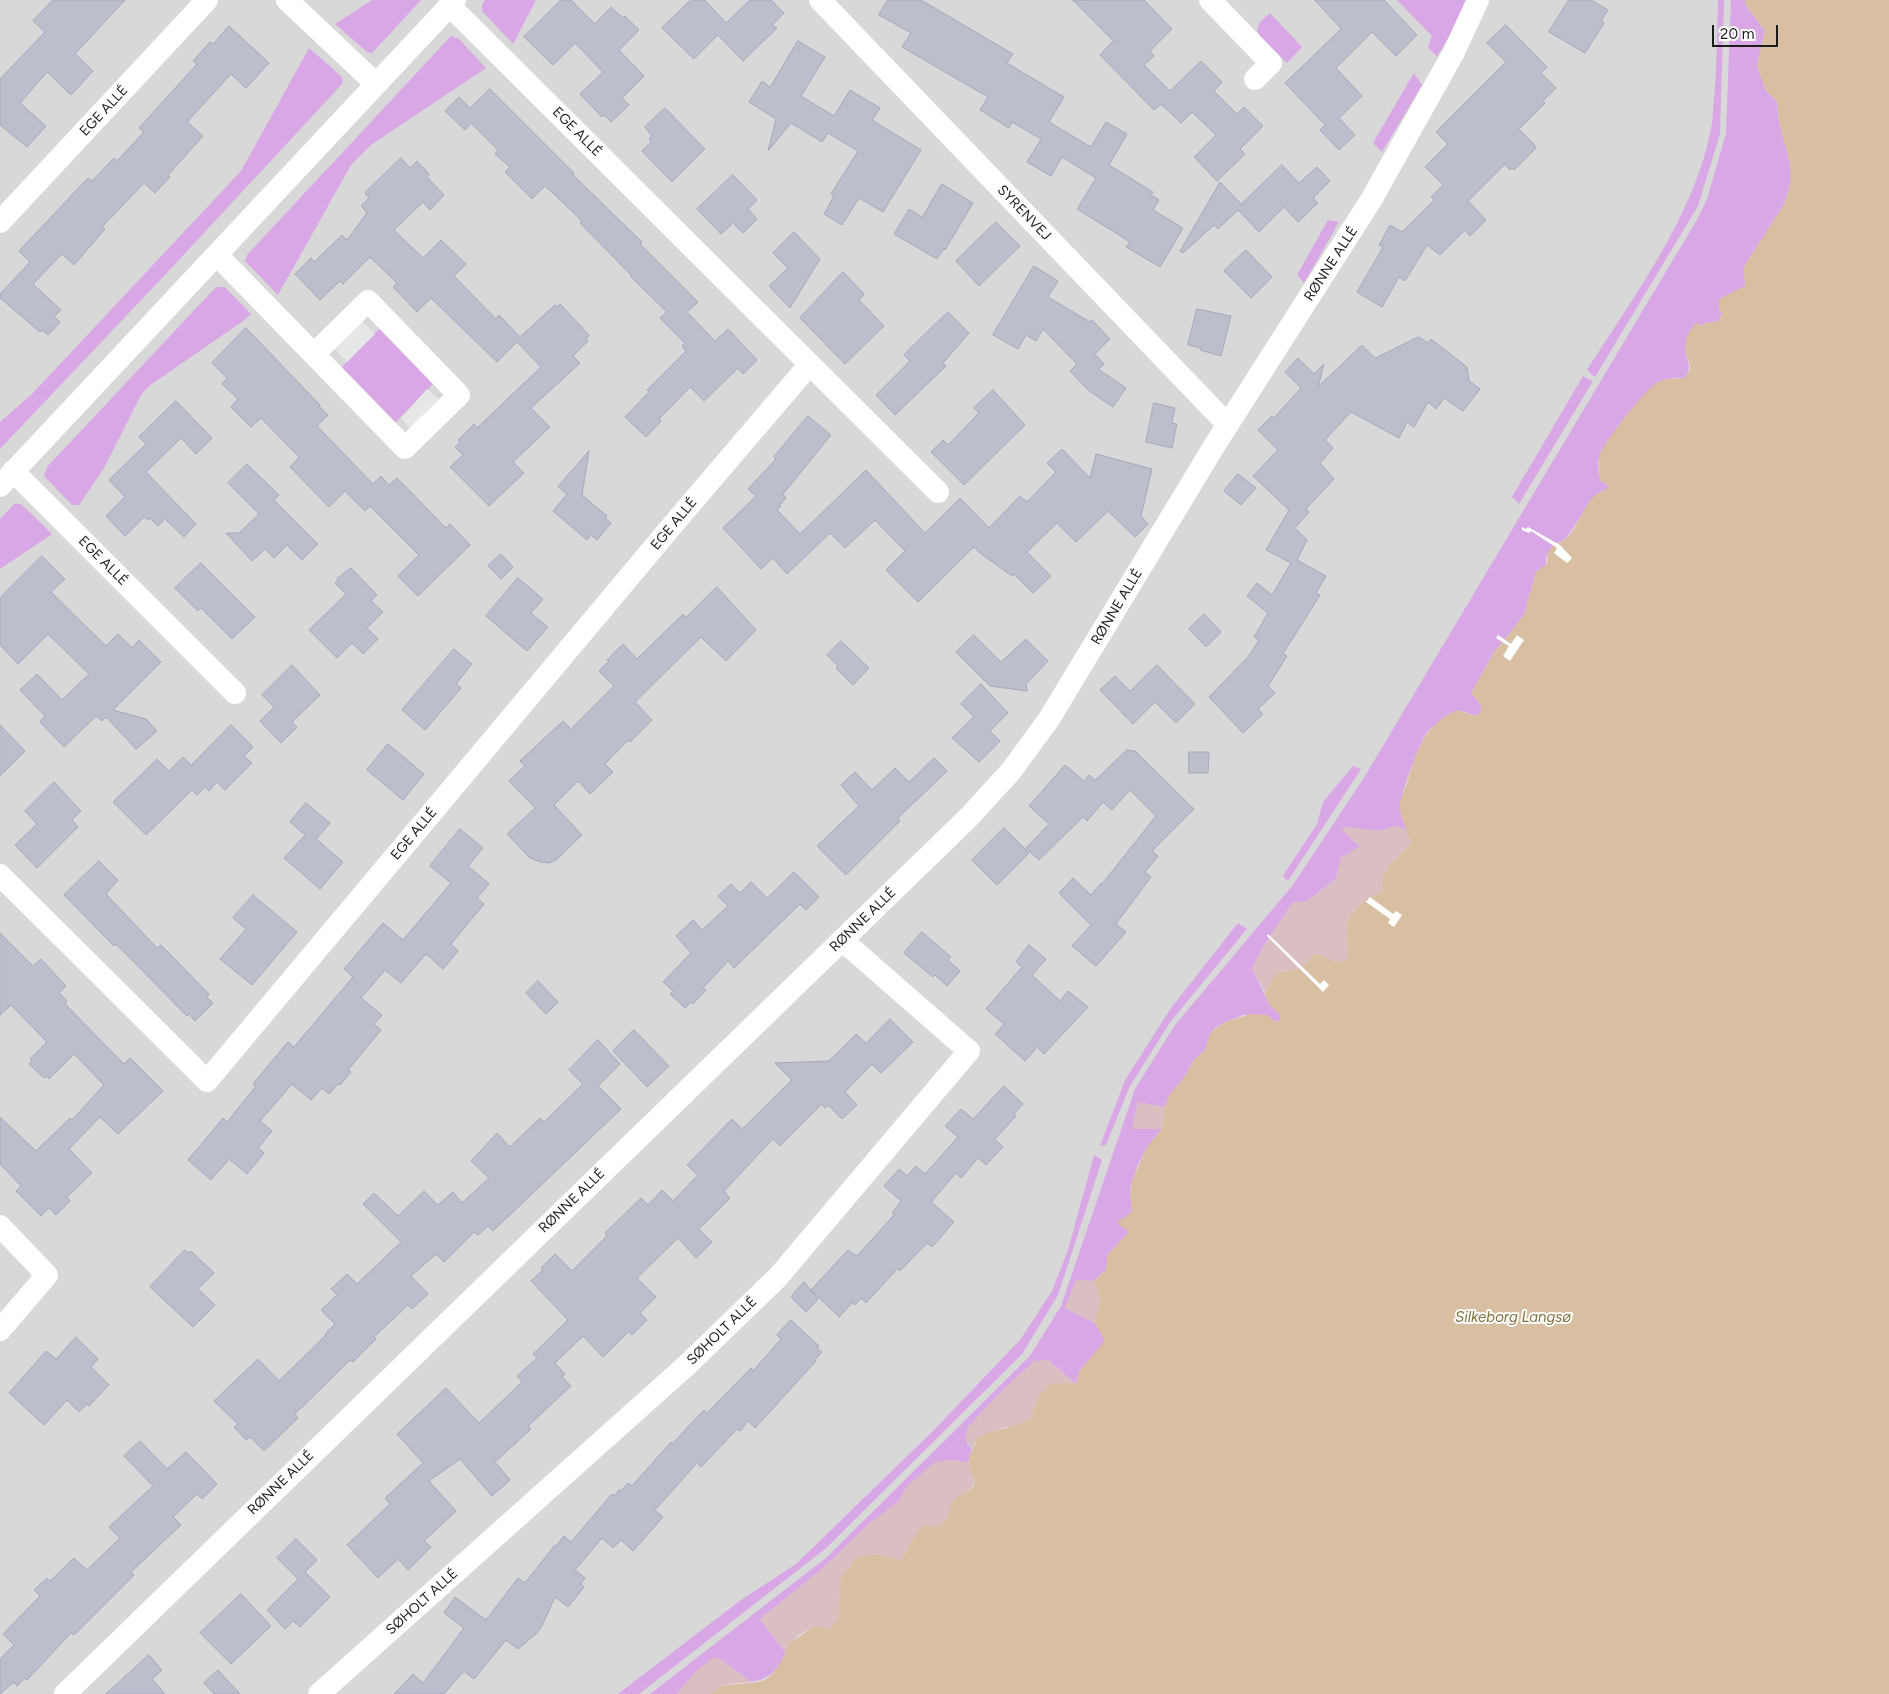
<!DOCTYPE html>
<html>
<head>
<meta charset="utf-8">
<style>
  body { margin:0 }
  #map { position:relative; width:1889px; height:1694px; overflow:hidden; background:#e0e1ec; font-family:Figtree,sans-serif }
  canvas { display:block }
  .scale { position:absolute; left:1712px; top:25px; width:66px; height:22px; box-sizing:border-box; border:2px solid #1b1b1b; border-top:0; padding-left:6px; font-size:15px; line-height:18px; white-space:nowrap; color:#1b1b1b; -webkit-text-stroke:4px #fff; paint-order:stroke }
</style>
</head>
<body>
<div id="map">
<canvas width="1889" height="1694"></canvas>
<div class="scale">20 m</div>
</div>
<script>
const context = document.querySelector('canvas').getContext('2d');
context.lineJoin = 'round';
function paint(path, color) { context.fillStyle = color; context.fill(path, 'evenodd'); }
function stroke(path, color, width, dash) { context.strokeStyle = color; context.lineWidth = width; context.lineCap = dash ? 'butt' : 'round'; context.setLineDash(dash || []); context.stroke(path); }
function drawText(font, color, halo, rows, align = 'center') {
  context.font = font + ' Figtree,sans-serif'; context.lineWidth = 4; context.setLineDash([]); context.textBaseline = 'middle'; context.strokeStyle = halo; context.fillStyle = color; for (const [text, x, y, turn = 0] of rows) {
    context.save(); context.translate(x, y); context.rotate((+turn || 0) * Math.PI / 180); context.textAlign = isNaN(turn) ? turn : align; if (halo) context.strokeText(text, 0, 0); context.fillText(text, 0, 0); context.restore();
  }
}
paint(new Path2D(`
  M0,0H1745V4L1765,89L1505,638L1493,654L1462,711L1382,881L1384,889L1346,937L1349,954L1265,995L1240,1017L1225,1022L1163,1124L1095,1323L974,1443L969,1453V1467L788,1645L786,1653L764,1680L728,1684L711,1694H0Z`), '#d8d8d9');
paint(new Path2D(`
  M372,0H421L372,53L367,52L335,24Z
  M485,0H536L513,44L482,11V5Z
  M1397,0H1467L1459,19L1437,57L1428,47L1432,36Z
  M1718,0H1724L1720,134L1698,206L1595,377L1587,370C1634,296 1694,216 1711,129C1713,119 1713,108 1714,98C1717,66 1717,33 1718,0Z
  M1731,0H1745V4L1765,31L1757,65L1765,89L1777,102L1779,122L1790,163V184L1785,203L1745,265C1742,273 1746,279 1745,287L1719,301V309L1722,313L1719,321L1705,323L1703,326L1700,324L1686,355C1690,365 1691,369 1685,378C1679,378 1671,378 1665,380C1648,386 1601,444 1598,462C1597,467 1600,475 1601,481L1609,486L1607,490L1600,492L1590,501L1570,533L1565,539L1556,544L1546,557V566L1536,572L1524,615L1493,654L1473,690L1472,694L1481,705V712L1476,716L1462,711C1453,716 1436,723 1429,730C1421,738 1401,793 1400,805C1400,814 1404,823 1408,831L1396,826L1379,831L1347,827L1352,840L1360,846L1341,858L1336,879L1307,901L1292,903L1265,944L1252,968L1269,1004L1279,1013L1281,1019L1275,1022L1267,1015H1244L1225,1022L1215,1028L1211,1032L1205,1050L1194,1060L1184,1078L1170,1094L1165,1107L1138,1103L1132,1129H1162L1147,1147L1137,1167L1130,1188L1132,1211L1119,1225L1128,1230V1233L1107,1256C1108,1275 1104,1269 1094,1281L1076,1280L1065,1308L1095,1323L1106,1340L1080,1371L1076,1384L1048,1360L1005,1388L985,1409L968,1427L967,1444L972,1448L968,1462L948,1460L908,1486L898,1502L870,1523L822,1569L760,1619L786,1653C777,1670 771,1679 751,1682L722,1660L695,1672L677,1694H650L826,1558L1030,1356L1061,1306L1135,1089L1175,1025L1293,885L1365,776L1698,218L1707,199L1726,134Z
  M1270,13L1302,47L1287,63L1261,38L1257,30L1260,22Z
  M451,36L459,39L486,68L371,145L351,165L278,295L245,261L247,255Z
  M309,48L342,77L343,83L163,277L0,449V422L32,394L241,171Z
  M1414,73L1422,85L1382,152L1373,143Z
  M1328,220L1339,222L1304,283L1297,275Z
  M216,287H225L251,314L243,321L149,386L141,395L104,468L79,505H72L44,476L47,467Z
  M381,327L435,382L394,424L340,369Z
  M1583,376L1593,381L1519,504L1512,497Z
  M14,504H21L52,534L0,569V519Z
  M1353,766L1361,769L1288,881L1283,876L1317,824L1323,802Z
  M1238,923L1247,929L1171,1021L1130,1086L1106,1145L1100,1146L1125,1080L1171,1008Z
  M1094,1155L1102,1160L1058,1295L1022,1354L825,1549L639,1694H618L741,1600L796,1564L933,1431L1020,1340L1052,1291L1068,1250Z`), '#d9a7e5');
paint(new Path2D(`
  M1396,826L1408,831L1411,843C1402,853 1390,862 1384,875C1381,881 1386,889 1381,893C1377,896 1374,894 1370,897C1362,903 1351,914 1347,923C1344,933 1353,956 1345,961C1337,965 1326,958 1320,954L1313,955L1299,969L1282,971L1274,978L1265,992L1252,968L1265,944L1292,903L1307,901L1336,880L1341,858L1360,846L1341,829L1347,827L1379,831Z
  M1138,1102L1165,1107L1162,1129H1132Z
  M1076,1280L1094,1281L1100,1301L1095,1323L1065,1308Z
  M1048,1360L1076,1384L1038,1397L1030,1419L1019,1425L1003,1428L983,1435L978,1437L972,1448L965,1439L968,1427L1005,1388L1034,1361Z
  M948,1460L968,1462L975,1480L972,1487L950,1512L946,1522L939,1527L916,1534L901,1560L878,1554L857,1557L841,1578L838,1622L830,1629C813,1624 791,1635 786,1653L760,1619L822,1569L870,1523L898,1502L907,1486L935,1462Z
  M714,1657L722,1660L751,1682L728,1684L711,1694H677L695,1672Z`), '#d9bec2');
paint(new Path2D(`
  M362,321L375,334L347,362L333,347Z
  M427,389L441,401L411,430L401,418Z`), '#e7e7e7');
paint(new Path2D(`
  M1745,0H1889V1694H711C726,1679 746,1687 764,1680C772,1677 781,1663 784,1656C787,1651 787,1646 791,1642L815,1626L830,1629L838,1621L841,1578L857,1557L878,1554L901,1560L916,1534L924,1525L939,1527C955,1515 946,1507 955,1499C963,1492 973,1493 975,1480L969,1467V1457L978,1437C995,1429 1014,1428 1030,1419L1038,1397L1052,1383L1076,1384L1080,1371L1105,1340L1095,1323L1100,1301L1094,1281L1106,1270L1107,1256L1128,1233V1230L1119,1225L1118,1221L1127,1216L1132,1211L1130,1195L1132,1181L1147,1147L1162,1129L1165,1107L1170,1094L1184,1078L1194,1060L1205,1050L1211,1032L1225,1022L1251,1014L1267,1015L1275,1022L1279,1021L1281,1016L1269,1004L1265,995V992L1274,978L1279,972L1299,969L1315,954C1325,953 1333,966 1344,961C1353,957 1344,934 1347,924C1350,914 1363,901 1372,896C1375,894 1379,894 1382,892C1384,887 1381,882 1383,877C1389,862 1402,854 1411,843C1408,830 1400,819 1400,806C1400,798 1404,791 1407,784C1416,752 1424,725 1457,710L1476,716L1481,712V705L1472,694L1473,690L1493,654L1524,615L1536,572L1547,564C1546,542 1560,547 1571,533C1579,522 1585,505 1594,496C1599,492 1605,492 1609,486L1601,481C1599,472 1597,462 1600,454C1606,440 1645,389 1658,382C1666,378 1676,379 1685,378C1687,374 1691,371 1690,366C1690,363 1687,358 1686,354C1683,344 1688,331 1696,323L1703,326L1705,323L1719,321L1722,313L1719,309V301L1721,298L1745,286C1746,279 1742,273 1745,265L1785,203L1790,184V163L1779,122L1777,102L1765,89L1757,65L1765,31L1745,4Z`), '#d8bfa2');
paint(new Path2D(`
  M1522,527L1526,529L1528,527L1560,545L1572,558L1567,563L1554,553L1557,548L1531,531L1529,533L1522,530Z
  M1498,635L1511,644L1517,635L1524,640L1510,661L1503,656L1509,646L1496,638Z
  M1370,897L1393,914L1396,911L1402,915L1394,927L1388,923L1390,919L1366,902Z
  M1268,934L1320,984L1324,980L1329,985L1323,992L1267,936Z`), '#fff');
const building = new Path2D(`
  M53,0H125L75,54L93,71L71,95L47,72L20,103L46,126L27,147L0,125V79L45,32L33,21Z
  M561,0H571L595,24L611,7L623,18L625,16L639,30L619,50L644,76L622,98L629,105L611,122L604,115L602,117L580,94L603,72L575,43L553,65L524,37Z
  M691,0H705L726,23L750,0H771L784,13L772,25L777,28L743,61L718,35L694,59L662,28Z
  M888,0H921L1013,54L1007,63L1064,97L1049,122L1091,147L1106,122L1127,134L1109,165L1153,192L1151,195L1159,200L1153,210L1183,228L1160,267L1126,247L1130,242L1077,209L1096,178L1062,157L1051,176L1027,162L1041,139L1012,122L1009,128L980,110L988,97L902,47L911,33L879,15Z
  M1073,0H1144L1172,29L1150,51L1154,56L1144,65L1170,91L1201,61L1222,82L1214,91L1237,114L1244,107L1263,126L1240,149L1245,154L1217,181L1194,157L1216,135L1192,112L1181,123L1161,104L1154,110L1100,55L1113,41Z
  M1315,0H1384L1417,35L1396,56L1372,32L1336,68L1362,96L1339,118L1355,135L1339,150L1320,130L1325,125L1285,83L1341,29Z
  M1569,0H1591L1608,10L1601,21L1604,23L1585,53L1549,32Z
  M1506,25L1547,67L1541,73L1556,88L1543,101L1545,103L1519,129L1535,145L1534,146L1536,148L1514,170L1512,168L1510,170L1505,164L1468,201L1486,220L1470,236L1465,230L1440,255L1427,245L1405,281L1399,277L1382,307L1357,292L1383,247L1379,245L1390,225L1402,232L1434,200L1431,197L1443,185L1425,167L1448,144L1436,132L1506,62L1487,43Z
  M229,26L269,63L246,88L231,74L187,122L203,136L168,175L170,177L155,193L144,183L102,227L105,229L74,265L62,254L33,284L61,310L54,317L60,322L48,335L42,330L40,332L0,298V294L30,262L19,251L88,178L92,181L114,158L117,161L144,132L139,128L197,64L193,61L210,42L213,44Z
  M798,41L825,57L801,96L834,116L850,90L880,108L872,120L921,150L883,212L859,198L842,225L824,214L834,196L831,194L858,151L828,133L822,142L791,123L768,151L776,119L749,102L762,81L770,87Z
  M490,89L574,173L573,175L642,242L640,244L698,302L687,312L715,341L728,329L757,360L743,374L738,368L704,401L690,387L659,419L661,421L646,437L625,417L649,392L647,390L686,351L682,346L685,343L660,318L667,312L630,276L631,275L580,223L582,221L554,194L545,186L532,199L505,172L510,167L495,154L498,150L471,123L465,130L445,111L459,97L470,108Z
  M665,108L705,149L672,182L642,151L651,142L649,139L652,136L645,127Z
  M401,158L410,168L417,161L429,174L427,177L444,195L430,210L423,202L394,230L423,258L441,240L466,264L454,276L496,319L499,315L520,337L555,305L558,307L560,304L589,335L586,339L588,341L573,356L580,363L531,408L550,427L513,462L524,473L489,506L450,467L463,455L455,447L460,442L458,440L474,424L477,428L541,367L517,342L497,362L431,298L417,312L393,287L397,283L370,257L343,284L340,281L320,300L295,274L311,258L314,262L342,235L347,240L367,213L361,206L369,198L365,193Z
  M1282,165L1299,183L1317,167L1330,181L1313,198L1318,203L1298,222L1284,207L1259,232L1238,210L1218,229L1214,225L1183,253L1180,251L1220,182L1241,204Z
  M733,175L757,200L748,209L757,219L743,233L733,223L721,234L697,209Z
  M942,184L973,203L945,250L944,248L937,259L894,234L909,209L922,217Z
  M996,222L1020,246L979,286L956,261Z
  M794,232L820,259L790,308L769,286L788,268L773,253Z
  M1246,250L1272,277L1251,298L1224,271Z
  M1034,266L1058,281L1048,297L1090,322L1092,320L1110,339L1095,354L1104,364L1098,369L1126,388L1113,407L1088,390L1070,371L1077,364L1043,329L1036,341L1026,335L1018,349L993,335Z
  M843,272L864,294L859,300L884,326L845,364L800,318Z
  M1197,309L1231,316L1221,356L1200,350L1201,348L1188,345Z
  M948,312L969,333L943,363L946,366L895,415L876,395L910,361L904,355Z
  M246,328L320,405L319,406L328,415L317,426L373,484L381,476L389,485L397,478L446,528L450,524L470,545L418,596L398,576L419,555L370,506L365,511L345,491L329,507L290,467L299,457L261,418L251,427L231,407L238,399L222,384L227,378L212,363Z
  M1419,337L1428,343L1431,339L1467,367L1469,381L1480,389L1463,411L1444,398L1436,409L1428,402L1414,427L1407,422L1399,438L1351,412L1325,440L1333,448L1320,463L1334,479L1306,509L1309,512L1295,528L1307,540L1297,560L1326,576L1316,593L1320,595L1283,654L1287,656L1268,686L1275,693L1258,709L1263,714L1243,733L1209,697L1248,657L1259,640L1254,637L1268,613L1247,596L1257,583L1272,595L1291,563L1266,550L1289,510L1253,476L1278,450L1258,430L1272,416L1274,418L1301,388L1285,372L1298,358L1314,374L1324,364L1318,387L1362,345L1375,358Z
  M993,390L1025,425L964,485L931,452L943,440L948,445L979,413L974,408Z
  M176,401L212,438L196,454L181,438L146,472L196,524L184,537L165,519L158,526L150,518L148,520L144,517L125,536L106,516L125,497L109,480L146,444L139,437Z
  M1154,403L1175,408L1172,423L1177,424L1172,448L1146,442Z
  M808,416L831,435L783,494L786,498L780,505L781,506L777,510L800,534L866,470L925,533L960,498L989,528L1020,496L1027,502L1056,472L1047,463L1062,449L1090,478L1096,454L1152,469L1141,516L1148,524L1135,537L1108,511L1076,542L1057,523L1027,552L1051,576L1033,593L1014,574L1012,576L980,553L974,547L918,602L886,570L905,551L875,520L845,548L830,533L787,574L773,558L761,569L723,528L756,496L748,489L776,459L774,457Z
  M589,451L582,495L607,516L605,518L611,523L597,540L591,535L587,540L553,511L567,494L558,487Z
  M247,464L279,495L274,500L318,544L302,560L287,545L274,558L265,549L252,561L226,533H239L259,514L228,483Z
  M1238,474L1256,488L1241,505L1224,491Z
  M501,554L513,567L501,579L488,566Z
  M42,556L65,579L51,592L106,646L118,634L132,648L139,640L161,662L113,710L146,719L157,731L136,749L106,717L102,721L96,716L64,747L40,722L45,716L20,690L37,674L62,700L89,674L48,634L18,664L0,645V598Z
  M201,563L255,617L232,639L201,608L198,611L175,588Z
  M351,568L377,595L371,601L383,612L367,628L378,639L363,654L352,643L337,658L309,630L346,594L335,583L338,581L337,579Z
  M518,578L543,599L531,613L548,627L527,651L486,616Z
  M717,587L756,630L726,661L701,637L635,702L652,720L630,742L628,740L605,764L613,772L590,794L578,781L554,805L582,835L556,860L549,863L541,862L530,858L507,834L535,808L509,781L525,766L520,761L563,721L571,729L614,686L599,671L609,661L607,660L623,644L637,659L683,614L686,617Z
  M1204,614L1221,632L1206,647L1189,629Z
  M974,635L1001,662L1026,639L1048,661L1026,684L1027,691L990,686L956,652Z
  M841,641L869,668L853,685L836,668L838,666L827,655Z
  M454,649L472,664L456,684L461,688L425,730L402,710Z
  M292,665L320,695L292,722L297,727L281,743L260,721L274,707L262,695Z
  M1157,665L1195,704L1176,723L1155,702L1133,724L1100,690L1115,676L1130,691Z
  M981,684L1008,713L990,731L1000,741L979,762L952,738L974,717L961,704Z
  M0,725L25,751L0,776Z
  M231,725L253,747L244,756L252,763L225,790L217,782L209,791L205,787L197,795L192,790L146,835L113,802L157,759L169,771L183,757L191,765Z
  M388,744L424,774L403,800L367,770Z
  M1127,750L1135,751L1194,809L1152,851L1158,856L1145,872L1151,877L1116,924L1126,932L1096,966L1072,946L1091,925L1059,893L1073,878L1091,895L1101,883L1102,884L1156,816L1130,790L1112,810L1103,802L1087,821L1083,817L1039,860L1026,848L1049,824L1029,806L1065,765L1084,781L1089,775L1095,780Z
  M1189,752H1209L1208,773H1189Z
  M934,758L947,771L898,818L900,821L846,875L817,846L859,806L841,785L855,772L872,790L895,768L909,782Z
  M54,782L81,811L72,820L78,827L37,868L15,845L37,824L25,811Z
  M306,803L330,823L316,839L343,862L320,889L284,858L305,835L290,822Z
  M1004,828L1029,853L997,885L972,860Z
  M460,829L483,848L468,866L489,884L477,898L484,904L451,944L458,951L443,969L426,954L401,983L385,970L361,998L382,1015L374,1024L381,1030L348,1070L351,1072L340,1085L338,1084L329,1094L322,1088L311,1100L292,1084L260,1121L272,1131L258,1148L264,1153L247,1174L229,1159L211,1180L188,1160L223,1118L227,1122L256,1086L253,1084L288,1042L294,1047L353,977L344,969L383,923L403,940L451,883L430,866Z
  M99,861L118,880L106,894L157,948L161,945L209,994L207,997L213,1003L195,1021L189,1014L187,1016L116,944L114,946L64,895Z
  M794,872L819,897L806,910L800,904L734,968L728,961L703,988L706,990L693,1004L691,1002L685,1008L670,994L673,991L663,982L691,953L676,936L693,920L702,930L728,906L718,896L731,884L740,893L751,882L767,898Z
  M253,895L297,932L252,985L220,959L246,929L233,918Z
  M922,932L951,957L948,960L960,971L947,986L935,975L933,977L904,953Z
  M0,933L33,966L41,959L66,986L59,993L67,1001L65,1004L124,1064L130,1058L163,1091L118,1134L100,1117L69,1149L92,1173L67,1197L70,1201L56,1215L49,1208L41,1216L16,1191L21,1186L0,1164V1117L36,1151L70,1118L72,1120L104,1085L74,1054L49,1079L47,1076L44,1078L29,1064L32,1061L30,1059L47,1042L11,1005L0,1015Z
  M1029,945L1046,959L1032,975L1060,1001L1068,991L1088,1007L1044,1054L1037,1047L1025,1061L995,1034L1004,1024L986,1009L1022,967L1016,962Z
  M538,981L558,1002L546,1014L526,993Z
  M890,1019L913,1042L881,1073L872,1064L845,1092L857,1105L842,1119L828,1105L825,1108L822,1104L780,1146L773,1139L724,1191L730,1198L699,1229L712,1242L696,1258L678,1238L637,1278L656,1297L640,1313L647,1320L632,1335L629,1331L603,1357L583,1336L555,1363L565,1374L562,1377L571,1386L528,1426L531,1429L495,1462L510,1480L492,1496L460,1459L429,1481L456,1511L424,1541L431,1547L408,1570L398,1559L378,1578L347,1545L390,1504L385,1498L423,1463L397,1434L446,1388L479,1423L522,1382L517,1376L537,1358L533,1354L568,1320L531,1281L543,1270L541,1268L555,1254L572,1271L607,1236L605,1233L641,1198L648,1205L662,1190L673,1201L698,1175L687,1165L732,1119L742,1129L792,1080L775,1063L829,1061L856,1034L866,1043Z
  M634,1030L669,1066L647,1087L613,1051Z
  M598,1040L620,1064L598,1086L621,1109L493,1231L488,1226L478,1235L474,1232L444,1262L436,1254L411,1276L428,1294L412,1309L408,1305L374,1337L376,1339L353,1362L350,1360L295,1414L298,1418L264,1451L250,1437L246,1440L234,1427L238,1424L214,1401L258,1359L279,1381L326,1335L325,1334L335,1324L321,1310L337,1295L331,1289L347,1274L357,1284L401,1242L363,1204L374,1193L398,1216L424,1191L438,1205L453,1192L462,1203L489,1178L471,1161L497,1133L510,1147L540,1118L544,1122L583,1084L569,1070Z
  M1004,1086L1023,1104L1014,1114L1016,1116L995,1139L1003,1147L986,1165L978,1158L961,1178L956,1173L931,1202L954,1222L932,1247L927,1243L900,1271L898,1268L866,1303L861,1298L855,1305L852,1303L839,1317L811,1290L848,1250L857,1256L894,1215L892,1213L901,1201L884,1186L899,1169L907,1176L916,1166L925,1174L958,1137L945,1126L961,1109L973,1119Z
  M185,1250L189,1253L191,1251L214,1273L198,1289L215,1305L193,1327L150,1287Z
  M804,1282L818,1299L806,1312L791,1297Z
  M791,1320L819,1346L817,1348L822,1352L815,1360L816,1361L755,1428L748,1421L740,1431L737,1429L701,1467L697,1463L655,1510L663,1517L633,1551L621,1540L613,1548L602,1538L575,1570L585,1578L581,1584L584,1587L568,1607L555,1597L542,1626L536,1634L518,1649L506,1640L474,1679L464,1671L444,1694H394L413,1674L423,1683L464,1628L444,1613L455,1597L486,1620L518,1578L525,1583L555,1545L556,1546L564,1536L571,1542L612,1494L614,1496L619,1490L621,1491L628,1483L632,1486L671,1442L672,1444L704,1410L707,1413L751,1368L753,1371L781,1339L777,1335Z
  M76,1337L98,1359L91,1367L109,1385L89,1406L87,1404L79,1412L67,1400L44,1425L9,1393L46,1351L56,1359Z
  M140,1441L167,1469L186,1452L217,1484L202,1499L197,1494L173,1517L181,1525L131,1572L134,1575L74,1635L71,1633L27,1680L25,1678L17,1686L14,1682L0,1694V1659L14,1645L3,1634L40,1596L34,1590L47,1578L50,1581L74,1558L87,1570L120,1538L109,1527L153,1486L124,1456Z
  M296,1539L317,1560L305,1572L330,1597L300,1627L293,1621L285,1629L267,1610L298,1579L277,1558Z
  M241,1594L271,1626L231,1664L200,1633Z
  M149,1655L162,1670L152,1679L165,1694H106Z
  M218,1670L240,1694H214L204,1683Z`);
paint(building, '#babfcb');
stroke(building, '#a4aabd', 1);
stroke(new Path2D(`
  M287,0L376,84
  M820,0L1228,425
  M1210,0L1271,63L1255,79
  M450,6L938,492
  M0,222L207,0
  M217,255L405,448L459,395L368,301L314,354
  M13,471L235,693
  M0,486L455,0
  M0,875L207,1081L676,521L810,364
  M0,1226L47,1275L0,1330
  M65,1694L969,817L1011,771L1049,719L1216,443L1371,200L1454,52L1478,0
  M319,1694L687,1365L778,1277L969,1051L842,940`), '#fff', 22);
drawText('14px', '#1b1b1b', '#fff', [
  ["EGE ALLÉ",104,111,-47],
  ["EGE ALLÉ",577,132,45],
  ["SYRENVEJ",1024,213,46],
  ["RØNNE ALLÉ",1331,264,-57],
  ["EGE ALLÉ",674,524,-50],
  ["EGE ALLÉ",103,561,45],
  ["RØNNE ALLÉ",1117,607,-59],
  ["EGE ALLÉ",414,834,-50],
  ["RØNNE ALLÉ",863,920,-44],
  ["RØNNE ALLÉ",572,1201,-44],
  ["SØHOLT ALLÉ",722,1331,-44],
  ["RØNNE ALLÉ",281,1483,-44],
  ["SØHOLT ALLÉ",422,1602,-42]
]);
drawText('italic 15px', '#80723e', '#fff', [
  ["Silkeborg Langsø",1513,1318]
]);
</script>
</body>
</html>
